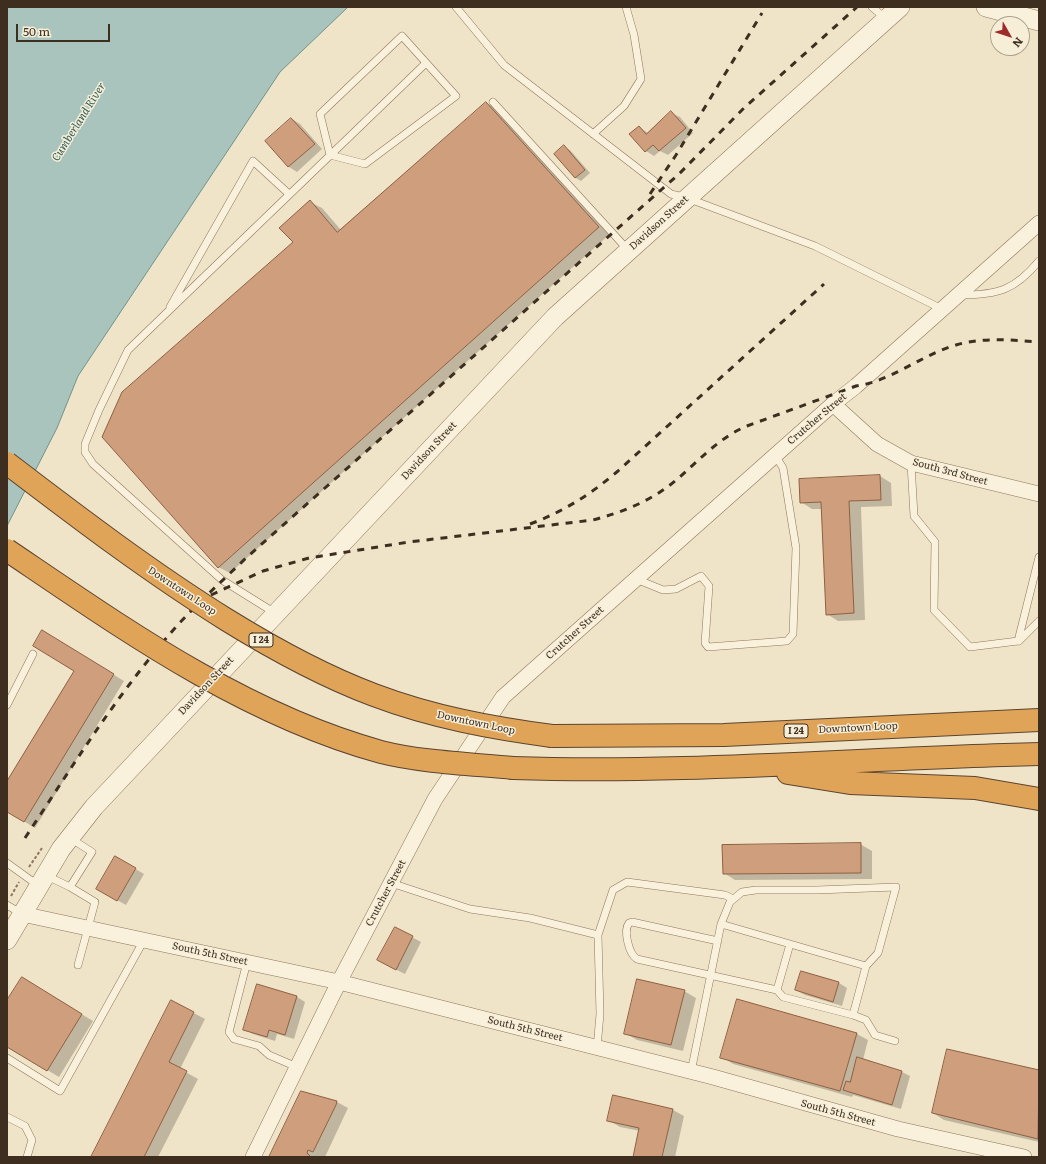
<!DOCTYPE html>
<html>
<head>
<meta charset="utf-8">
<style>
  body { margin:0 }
  #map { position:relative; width:1046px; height:1164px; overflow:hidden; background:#f0e4c8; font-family:Literata,serif }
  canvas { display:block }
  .frame { position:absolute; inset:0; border:8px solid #3d2e20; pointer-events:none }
  .north { position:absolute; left:990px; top:16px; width:40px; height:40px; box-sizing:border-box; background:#f7eed8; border:1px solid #ada18e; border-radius:50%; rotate:129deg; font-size:11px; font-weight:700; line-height:16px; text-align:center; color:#3d2e20 }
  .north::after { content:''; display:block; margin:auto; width:14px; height:18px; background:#9e2a2b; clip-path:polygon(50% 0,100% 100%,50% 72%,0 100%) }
  .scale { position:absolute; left:16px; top:24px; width:94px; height:18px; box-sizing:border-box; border:2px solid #3d2e20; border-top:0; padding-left:5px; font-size:12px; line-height:14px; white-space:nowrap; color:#3d2e20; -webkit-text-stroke:3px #f7eed8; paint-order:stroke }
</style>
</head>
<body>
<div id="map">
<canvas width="1046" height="1164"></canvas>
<div class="frame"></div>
<div class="north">N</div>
<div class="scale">50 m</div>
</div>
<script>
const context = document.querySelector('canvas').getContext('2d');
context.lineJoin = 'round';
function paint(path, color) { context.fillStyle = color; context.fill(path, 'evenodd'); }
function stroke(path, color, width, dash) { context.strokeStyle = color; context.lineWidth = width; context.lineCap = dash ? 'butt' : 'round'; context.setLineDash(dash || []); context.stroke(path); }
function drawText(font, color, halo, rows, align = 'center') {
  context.font = font + ' Literata,serif'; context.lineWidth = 3; context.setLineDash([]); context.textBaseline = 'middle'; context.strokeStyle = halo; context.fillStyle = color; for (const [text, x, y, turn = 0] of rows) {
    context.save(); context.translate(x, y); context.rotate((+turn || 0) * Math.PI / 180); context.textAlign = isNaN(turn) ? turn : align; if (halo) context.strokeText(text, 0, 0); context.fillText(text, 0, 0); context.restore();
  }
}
const water = new Path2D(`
  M7,7H348L280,72L78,376L57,428L7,526Z`);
paint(water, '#a9c4bc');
stroke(water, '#6f938a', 1);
paint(new Path2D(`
  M486,103L498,109L610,234L230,573L218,567L294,242L310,202L322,208L341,230Z
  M671,113L680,117L693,133L668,155L660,151L654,156L646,151L639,127L648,133Z
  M292,119L300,124L322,149L297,172L289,167L267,141Z
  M564,147L570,150L590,173L581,181L576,178L555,154Z
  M880,476L891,483L892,506L861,507L865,620L838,621L827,614L822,509H812L801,502Z
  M53,638L124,681L35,828L7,811V783L75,670Z
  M860,844L872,851V879L735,880L724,873Z
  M115,857L144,874L126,905L97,889Z
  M395,928L421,942L405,974L387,965Z
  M801,972L839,983L847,988L842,1006L805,995L796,990Z
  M33,985L93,1021L59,1077L7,1046V1002Z
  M258,985L297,997L305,1002L294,1039L277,1034L275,1041L253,1034L244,1029Z
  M684,991L696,998L683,1051L637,1040L625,1033Z
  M171,1001L205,1019L180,1069L198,1079L158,1157H92Z
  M857,1034L868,1040L863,1060L902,1072L910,1076L901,1109L853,1095L852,1097L733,1064L722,1057Z
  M948,1050L1039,1071V1142L944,1120L933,1113Z
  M614,1096L673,1110L684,1116L675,1157H634L640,1131L620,1127L608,1120Z
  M337,1102L348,1108L325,1157H270Z`), '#0003');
const building = new Path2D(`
  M486,102L599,227L218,568L102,437L122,392L293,242L279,228L310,200L337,232Z
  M671,111L686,128L659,151L653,145L645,152L629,134L639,126L646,134Z
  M291,118L315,144L288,167L265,141Z
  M564,145L585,170L575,178L554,154Z
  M880,475L881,500L849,501L854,613L826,615L821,502L800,503L799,479Z
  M42,630L114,674L24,822L7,812V781L74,671L33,646Z
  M861,843V873L723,874L722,845Z
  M115,856L136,868L117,901L96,889Z
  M395,927L413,936L396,970L377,960Z
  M801,971L839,982L833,1002L795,990Z
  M22,977L82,1014L47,1071L7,1047V1000Z
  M637,979L685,990L671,1045L624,1034Z
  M257,984L297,996L285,1035L269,1030L267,1037L243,1030Z
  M737,999L857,1033L840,1091L720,1058Z
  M171,1000L194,1012L169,1062L187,1071L144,1157H91Z
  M947,1049L1039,1070L1038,1139L932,1113Z
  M857,1057L902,1071L892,1105L843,1090L846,1081L850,1082Z
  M301,1091L337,1101L336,1105L313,1152L308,1150L307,1153L311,1157H269Z
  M613,1095L673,1109L662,1157H633L639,1128L607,1121Z`);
paint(building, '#cf9f7d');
stroke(building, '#8d5f41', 1);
const service = new Path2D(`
  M456,7L504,65L671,194L687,198L815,246L942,309
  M872,7L886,19
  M402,36L456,96L365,164L330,155L320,114Z
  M493,102L628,250
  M593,134L624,106L641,79L634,35L626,7
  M961,295C998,295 1015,290 1039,261
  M170,307L253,161L289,194
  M911,463L914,516L935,542L934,610L970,647L1018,641L1039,557
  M636,579L663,590L676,589L701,576L709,586L705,643L708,647L787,641L793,634L796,548L783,468L775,455
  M275,613L222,580L93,464L85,452V444L99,410L128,350L426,63
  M1019,641L1039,621
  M7,705L33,654
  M7,863L39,886
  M47,876L70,887L92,852L70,838
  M391,883L470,909L530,918L598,935L600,1014L597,1048
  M70,887L95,902L78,965
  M7,905L22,914
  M598,935L613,890L627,882L725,895L733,899
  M718,941L632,922L629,923C623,931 629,954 637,959L777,990L783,997L853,1015L866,966L721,924
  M247,962L229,1032L234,1039L259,1046L269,1055L297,1067
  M777,990L790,944
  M853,1015L866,1020L875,1035L895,1041
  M7,1058L60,1091L144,940
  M691,1072L721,924L730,902L742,892L756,890H817L896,887L878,953L866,966
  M7,1117L25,1126L32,1140L27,1157`);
const minor = new Path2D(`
  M833,404L877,444L911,463L1039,494
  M22,914L339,982L713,1077L898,1129L1024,1157
  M253,1157L339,982L435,799L503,697L833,404L856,386L1039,223`);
const tertiary = new Path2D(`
  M986,7L1039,21
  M7,940L61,849L94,807L555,317L900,7`);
const motorway = new Path2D(`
  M552,736L724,735L1039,720
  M513,768C688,774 864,758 1039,754
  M788,773L850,783L975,788L1039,799`);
stroke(service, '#8d765c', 8);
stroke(minor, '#8d765c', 16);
stroke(tertiary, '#8d765c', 20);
stroke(motorway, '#5b4430', 24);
stroke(new Path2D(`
  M29,867L42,848
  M11,896L19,882`), '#8d765c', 2, [3, 2]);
stroke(service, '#faf1dc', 7);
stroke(minor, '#faf1dc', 15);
stroke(tertiary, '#faf1dc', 19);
stroke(motorway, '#e0a458', 22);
stroke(new Path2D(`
  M650,194L676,155L762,13
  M530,524C563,512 591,494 618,471L824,284
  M211,595L263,571L309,558L409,542L593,520C623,512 651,501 675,481C699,461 718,438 747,426L856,386C892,381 921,355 956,345C983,337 1011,340 1039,342
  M25,838C68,773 109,707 159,647C185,614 216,587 246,558L679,174L744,108L857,7`), '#3d2e20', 3, [7, 7]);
const motorwayBridge = new Path2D(`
  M7,463C79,518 150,572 227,620C274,649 323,676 374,695C432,717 492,728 552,736
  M7,550C124,629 243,714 381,752C420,762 471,764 513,768`);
stroke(motorwayBridge, '#5b4430', 24, []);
stroke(motorwayBridge, '#e0a458', 22);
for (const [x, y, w] of [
  [261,640,24],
  [796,731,24]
]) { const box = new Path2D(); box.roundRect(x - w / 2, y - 7, w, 14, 3); context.fillStyle = '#f7eed8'; context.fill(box); stroke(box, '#3d2e20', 1); }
drawText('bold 9px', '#3d2e20', null, [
  ["I 24",261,640],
  ["I 24",796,731]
]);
drawText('10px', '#3d2e20', '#f7eed8', [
  ["Davidson Street",659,223,-42],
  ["Crutcher Street",817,419,-40],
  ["Davidson Street",429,451,-47],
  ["South 3rd Street",950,472,15],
  ["Downtown Loop",182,591,33],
  ["Crutcher Street",575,633,-42],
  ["Davidson Street",206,686,-47],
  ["Downtown Loop",476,723,12],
  ["Downtown Loop",858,728,-3],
  ["Crutcher Street",386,893,-62],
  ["South 5th Street",210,954,12],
  ["South 5th Street",525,1029,14],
  ["South 5th Street",838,1113,15]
]);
drawText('italic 11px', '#2f5d5a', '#f7eed8', [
  ["Cumberland River",79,122,-58]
]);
</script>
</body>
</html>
